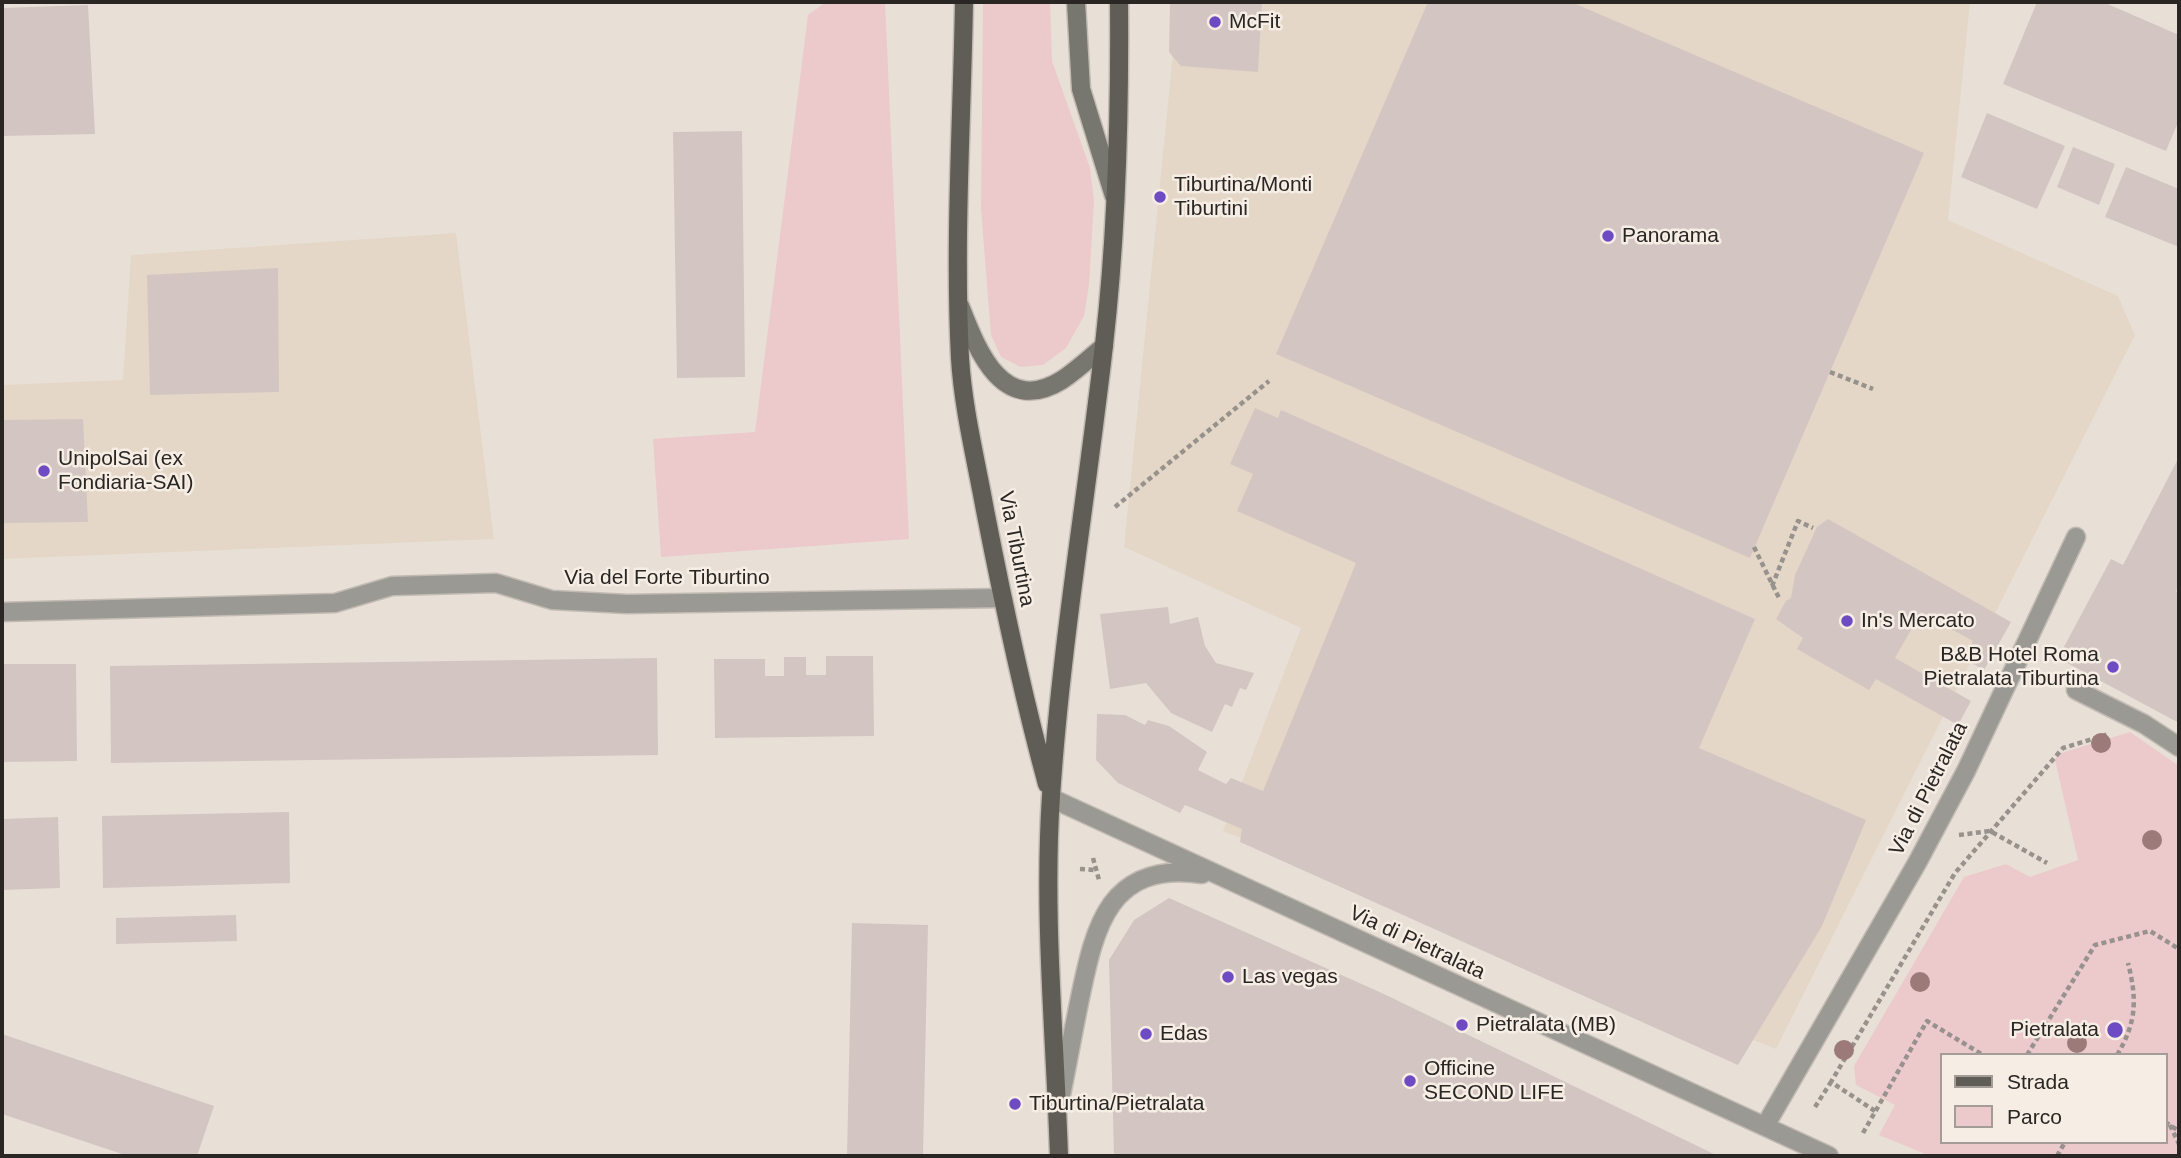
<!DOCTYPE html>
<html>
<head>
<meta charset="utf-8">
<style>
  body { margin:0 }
  #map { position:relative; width:2181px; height:1158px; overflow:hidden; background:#e8e0d7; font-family:Arial,sans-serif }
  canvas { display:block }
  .frame { position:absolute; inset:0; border:4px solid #292623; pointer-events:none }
  .legend { position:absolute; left:1940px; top:1053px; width:228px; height:91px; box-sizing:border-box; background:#f6ede4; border:2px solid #a49d97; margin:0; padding:9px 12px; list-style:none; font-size:21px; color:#292623 }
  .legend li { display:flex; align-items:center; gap:14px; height:35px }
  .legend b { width:35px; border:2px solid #a49d97 }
</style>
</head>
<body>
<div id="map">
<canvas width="2181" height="1158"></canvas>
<div class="frame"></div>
<ul class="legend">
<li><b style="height:9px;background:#5f5d55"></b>Strada</li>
<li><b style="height:19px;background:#ecc9cb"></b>Parco</li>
</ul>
</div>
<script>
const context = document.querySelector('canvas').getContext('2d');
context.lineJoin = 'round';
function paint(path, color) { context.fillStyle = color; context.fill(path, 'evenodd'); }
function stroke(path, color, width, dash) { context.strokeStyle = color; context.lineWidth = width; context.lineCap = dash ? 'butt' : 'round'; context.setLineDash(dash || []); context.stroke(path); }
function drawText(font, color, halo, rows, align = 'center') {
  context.font = font + ' Arial,sans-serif'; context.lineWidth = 5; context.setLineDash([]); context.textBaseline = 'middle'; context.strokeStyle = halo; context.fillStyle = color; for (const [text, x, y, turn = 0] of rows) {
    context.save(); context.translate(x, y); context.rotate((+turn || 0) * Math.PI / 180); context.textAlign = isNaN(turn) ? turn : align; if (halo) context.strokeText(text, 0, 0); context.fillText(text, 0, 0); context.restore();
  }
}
paint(new Path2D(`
  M1178,2H1970L1948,220L2118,296L2135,335L1776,1049L1223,831L1301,628L1124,547Z
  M456,233L494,539L2,559V385L123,380L131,255Z`), '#e4d7c7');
paint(new Path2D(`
  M826,2H885L909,539L661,557L653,439L755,432L808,15Z
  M983,2H1050L1052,61L1090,168L1094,200L1089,285L1084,316L1066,348L1043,365L1021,367L1001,357L991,335L981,209Z
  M2130,732L2179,766V1156H1930L1879,1135L1895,1105L1856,1085L1854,1066L1964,877L2006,864L2030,877L2078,860L2055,760L2058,754ZM1941,1055H2165V1142H1941Z`), '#ecc9cb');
paint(new Path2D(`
  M1170,2H1262L1258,72L1181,66L1169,52Z
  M1428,2H1571L1924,153L1750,558L1276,354Z
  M2037,2H2103L2179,35V120L2166,151L2003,84Z
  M88,5L95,134L2,136V8Z
  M1987,113L2065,146L2037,209L1961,177Z
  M742,131L745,377L677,378L673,132Z
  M2073,147L2115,164L2099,205L2057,187Z
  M2126,167L2179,189V247L2105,217Z
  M278,268L279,392L150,395L147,275Z
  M1255,408L1278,418L1281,410L1755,619L1699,748L1866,820L1822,926L1738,1065L1240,842L1242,829L1185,805L1180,813L1118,783L1096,760L1097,714L1125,715L1145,725L1148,720L1169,726L1207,752L1198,770L1226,784L1231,778L1263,791L1356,563L1237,511L1253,474L1230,464Z
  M83,419L88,522L2,523V420Z
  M2179,457V585L2176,591L2179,593V723L2058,658L2111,559L2123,565Z
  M1828,519L2011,622L1984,670L1963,658L1973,641L1921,612L1895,658L1971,701L1958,725L1876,679L1869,690L1797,649L1803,638L1776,619L1786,601L1791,598L1795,575L1817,527Z
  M1168,607L1170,624L1198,617L1205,646L1216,663L1254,673L1246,690L1240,688L1232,707L1225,704L1212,732L1171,713L1146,683L1110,689L1100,614Z
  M826,656H873L874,736L715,738L714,659H765V676H784V657H806V675H826Z
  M657,658L658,755L111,763L110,666Z
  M2,664H76L77,761L2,762Z
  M289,812L290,883L103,888L102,816Z
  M58,817L60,888L2,890V819Z
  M1169,898L1384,994L1718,1156H1114L1109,960L1134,920Z
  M236,915L237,941L116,944V918Z
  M852,923L928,925L923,1156H847Z
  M2,1034L214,1106L197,1156H128L2,1114Z`), '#d3c6c2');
const minor = new Path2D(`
  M2,612L335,603L392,586L496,583L552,600L627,604L1002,598
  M2076,690L2144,724L2179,747
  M1765,1126L1917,863L1966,771L2076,537`);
const tertiary = new Path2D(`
  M1051,798L1829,1156
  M1060,1100C1067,1066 1073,1032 1080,998C1095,926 1109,861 1202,874`);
const secondary = new Path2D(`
  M1076,2L1081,89L1114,196
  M960,306C977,349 1002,417 1062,380C1077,370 1091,357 1104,346`);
const primary = new Path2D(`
  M964,2C962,120 954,240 960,358C963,408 976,460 985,510C1003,602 1022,693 1047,784
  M1059,1156C1055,1037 1043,915 1051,796C1061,644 1087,495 1104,345C1117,231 1120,116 1119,2`);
stroke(minor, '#c2bbb3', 21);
stroke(tertiary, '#c2bbb3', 21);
stroke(secondary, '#c2bbb3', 21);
stroke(primary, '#c2bbb3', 21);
stroke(new Path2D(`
  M1830,372L1873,389
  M1115,507L1269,381
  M1754,547L1779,598
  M1772,586L1798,521L1813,528
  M1959,835L1990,831L2047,863
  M1093,858L1099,880
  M1080,869L1094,870
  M2027,1055L2095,945L2150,931L2179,949
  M2117,1055C2137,1022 2137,999 2128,963
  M1815,1107L1831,1082
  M1875,1111L1831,1082L1955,873L2063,748L2109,734
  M2165,1122L2179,1131
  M2170,1125L2179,1144
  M1863,1133L1927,1021L1983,1055
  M2057,1156L2065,1142`), '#98928c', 4.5, [5, 3.5]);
stroke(minor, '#9a9994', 18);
stroke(tertiary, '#9a9994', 18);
stroke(secondary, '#77766f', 18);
stroke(primary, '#5f5d55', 18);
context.fillStyle = '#9c7a7a';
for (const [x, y] of [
  [2101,743],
  [2152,840],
  [1920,982],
  [2077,1043],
  [1844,1050]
]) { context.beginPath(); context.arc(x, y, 10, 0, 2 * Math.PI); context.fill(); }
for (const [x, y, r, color] of [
  [1215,22,7,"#6e4ac3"],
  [1160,197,7,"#6e4ac3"],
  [1608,236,7,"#6e4ac3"],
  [44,471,7,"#6e4ac3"],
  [1847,621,7,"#6e4ac3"],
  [2113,667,7,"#6e4ac3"],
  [1228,977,7,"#6e4ac3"],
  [1462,1025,7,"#6e4ac3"],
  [2115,1030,9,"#6e4ac3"],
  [1146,1034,7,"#6e4ac3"],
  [1410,1081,7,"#6e4ac3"],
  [1015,1104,7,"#6e4ac3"]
]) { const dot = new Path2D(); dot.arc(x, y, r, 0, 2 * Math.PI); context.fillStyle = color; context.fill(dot); stroke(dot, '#f6ede4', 2.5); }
drawText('21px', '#292623', '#f6ede4', [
  ["McFit",1229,22],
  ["Tiburtina/Monti",1174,185],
  ["Tiburtini",1174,209],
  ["Panorama",1622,236],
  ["UnipolSai (ex",58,459],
  ["Fondiaria-SAI)",58,483],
  ["In's Mercato",1861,621],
  ["B&B Hotel Roma",2099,655,"right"],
  ["Pietralata Tiburtina",2099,679,"right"],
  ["Las vegas",1242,977],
  ["Pietralata (MB)",1476,1025],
  ["Pietralata",2099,1030,"right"],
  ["Edas",1160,1034],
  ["Officine",1424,1069],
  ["SECOND LIFE",1424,1093],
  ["Tiburtina/Pietralata",1029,1104]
], 'left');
drawText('21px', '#292623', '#f6ede4', [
  ["Via Tiburtina",1016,549,79],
  ["Via del Forte Tiburtino",667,578],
  ["Via di Pietralata",1929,789,-63],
  ["Via di Pietralata",1417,943,25]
]);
</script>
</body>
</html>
